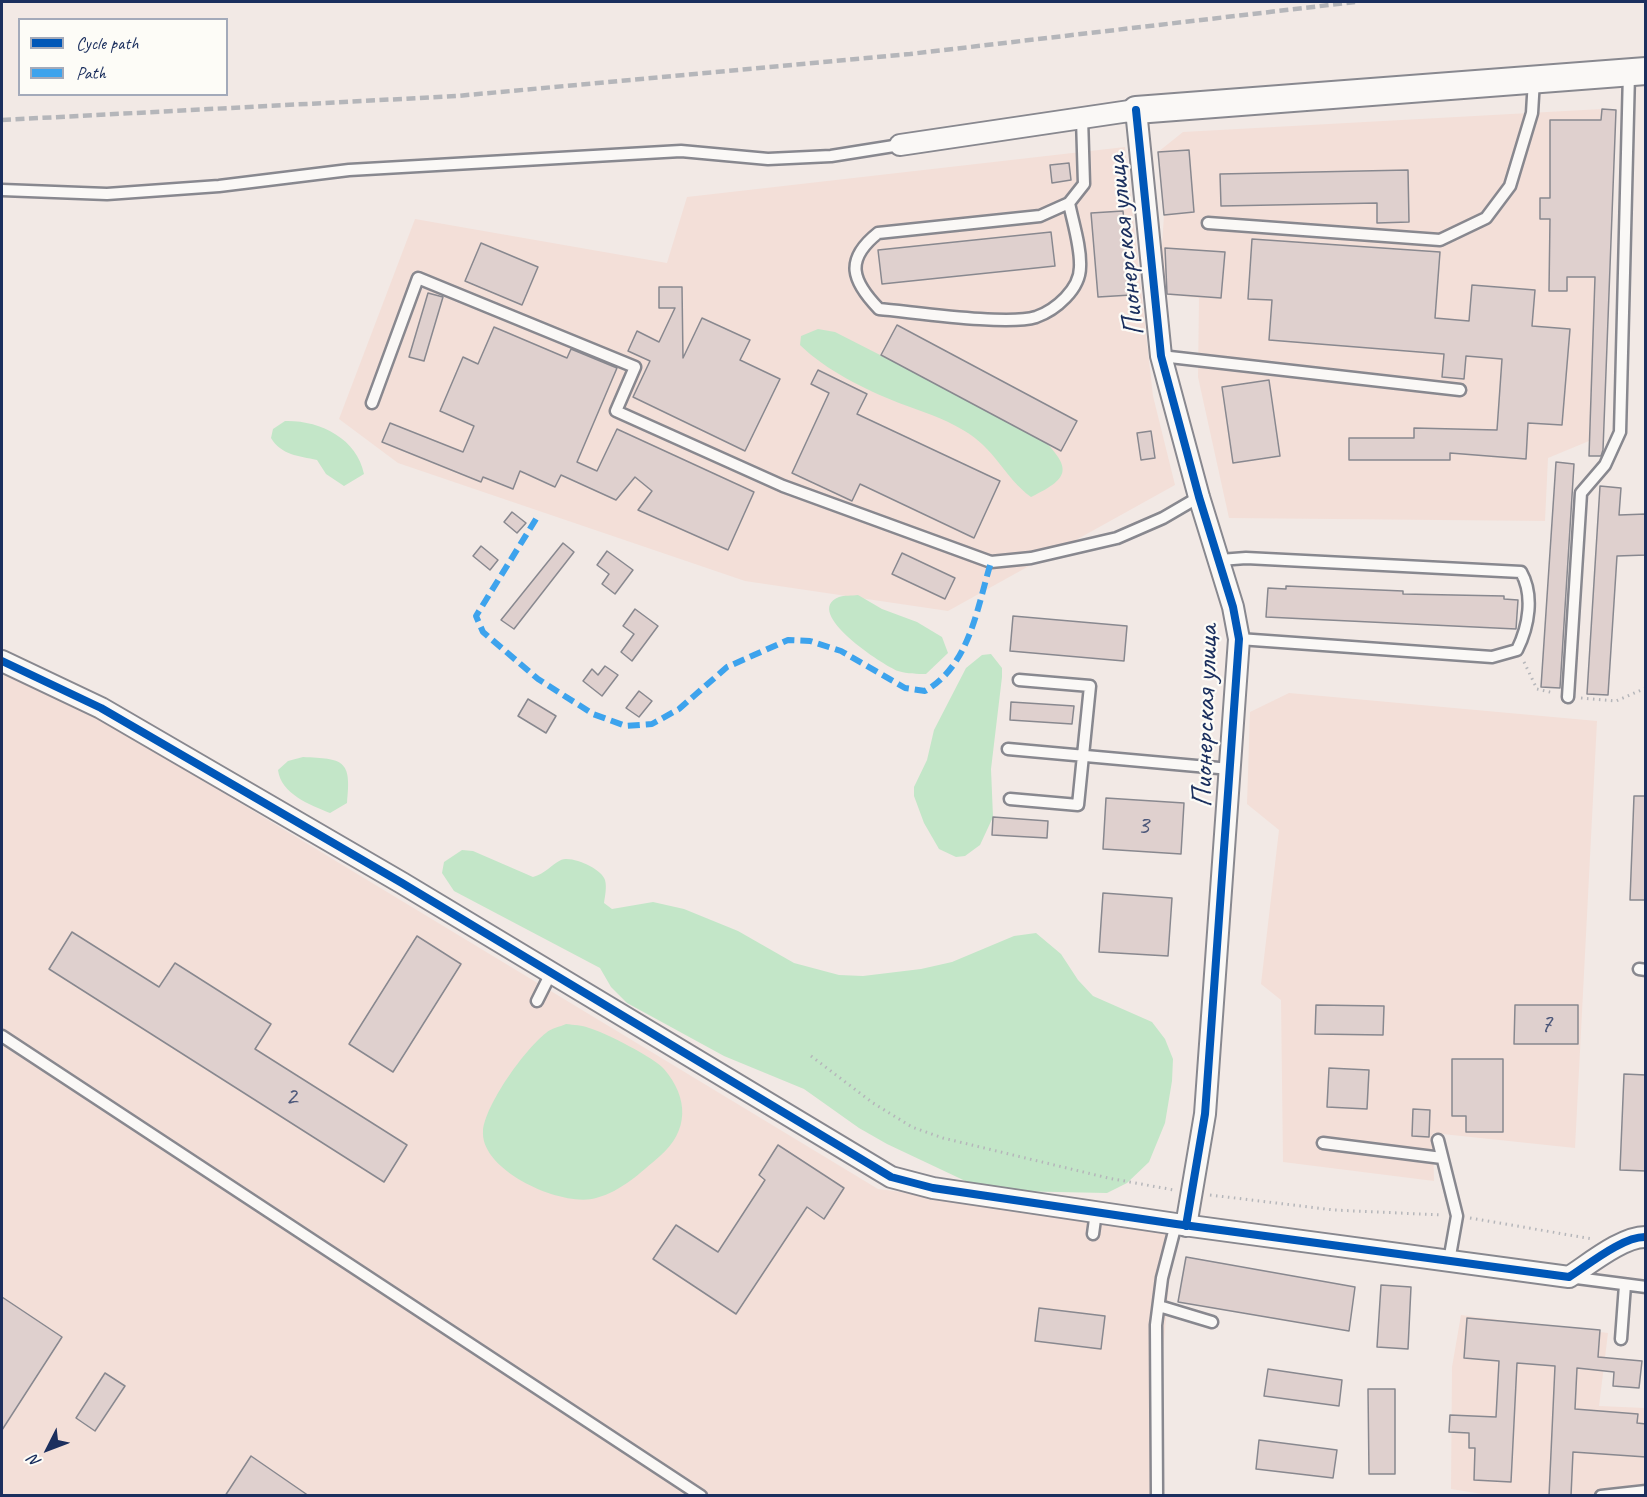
<!DOCTYPE html>
<html>
<head>
<meta charset="utf-8">
<style>
  body { margin:0 }
  #map { position:relative; width:1647px; height:1497px; overflow:hidden; background:#f2e9e5; font-family:Caveat,sans-serif }
  canvas { display:block }
  .frame { position:absolute; inset:0; border:3px solid #1b2f5e; pointer-events:none }
  .legend { position:absolute; left:18px; top:18px; width:210px; height:78px; box-sizing:border-box; background:#fdfcf7; border:2px solid #a3aaba; margin:0; padding:8px 10px; list-style:none; font-size:18px; color:#1b2f5e }
  .legend li { display:flex; align-items:center; gap:12px; height:30px }
  .legend b { width:30px; border:2px solid #a3aaba }
  .north { position:absolute; left:18px; top:1419px; width:60px; height:60px; -webkit-text-stroke:4px #fdfcf7; paint-order:stroke; rotate:228deg; font-size:16px; font-weight:700; line-height:24px; text-align:center; color:#1b2f5e }
  .north::after { content:''; display:block; margin:auto; width:21px; height:27px; background:#1b2f5e; clip-path:polygon(50% 0,100% 100%,50% 72%,0 100%) }
</style>
</head>
<body>
<div id="map">
<canvas width="1647" height="1497"></canvas>
<div class="frame"></div>
<ul class="legend">
<li><b style="height:8px;background:#0057b8"></b>Cycle path</li>
<li><b style="height:8px;background:#3da3ed"></b>Path</li>
</ul>
<div class="north">N</div>
</div>
<script>
const context = document.querySelector('canvas').getContext('2d');
context.lineJoin = 'round';
function paint(path, color) { context.fillStyle = color; context.fill(path, 'evenodd'); }
function stroke(path, color, width, dash) { context.strokeStyle = color; context.lineWidth = width; context.lineCap = dash ? 'butt' : 'round'; context.setLineDash(dash || []); context.stroke(path); }
function drawText(font, color, halo, rows, align = 'center') {
  context.font = font + ' Caveat,sans-serif'; context.lineWidth = 4.5; context.setLineDash([]); context.textBaseline = 'middle'; context.strokeStyle = halo; context.fillStyle = color; for (const [text, x, y, turn = 0] of rows) {
    context.save(); context.translate(x, y); context.rotate((+turn || 0) * Math.PI / 180); context.textAlign = isNaN(turn) ? turn : align; if (halo) context.strokeText(text, 0, 0); context.fillText(text, 0, 0); context.restore();
  }
}
paint(new Path2D(`
  M1602,109L1589,441L1548,458L1545,521L1229,518L1198,377L1199,298L1159,294L1164,215L1158,152L1183,132Z
  M1125,147L1153,396L1175,485L948,611L745,581L398,463L339,419L415,219L667,263L687,197Z
  M2,659L878,1189L1174,1227L1158,1409L1162,1495H2Z
  M1289,693L1597,721L1575,1148L1433,1133L1434,1181L1283,1162L1281,1000L1261,984L1279,830L1247,804L1250,712Z
  M1461,1315L1608,1333L1599,1406L1645,1408V1495L1495,1496L1451,1489L1452,1367Z`), '#f3dfd8');
paint(new Path2D(`
  M818,329L835,332L1041,437C1070,467 1073,477 1031,497C1004,477 995,448 963,430C943,418 921,411 899,403C864,389 827,371 800,345L801,336Z
  M285,421C319,420 357,438 364,474L344,486L326,474L317,460C299,456 281,455 271,438L273,429Z
  M858,595L882,609L917,622L942,637L948,653L926,674C917,674 908,674 898,671C884,666 801,612 839,597C844,595 852,596 858,595Z
  M991,654L1002,668V677L991,769L993,817L980,845L965,856L956,857L939,849L924,823L914,796V787L927,760L934,730L966,668L982,655Z
  M303,757C343,759 352,759 347,803L330,813C310,805 281,794 278,770L288,761Z
  M462,850L473,851L533,877C545,874 551,865 561,860C572,855 602,869 605,880C607,887 605,896 604,903L612,909L653,902L684,909L738,931L794,963L839,975L863,976L921,969L952,962L1014,936L1036,933L1061,954L1078,980L1093,996L1152,1022L1165,1039L1173,1059L1172,1081L1165,1123L1149,1162L1127,1183L1107,1193L1008,1191L976,1186L887,1144L859,1128L804,1089L724,1056L627,1003L611,987L600,968L454,891L442,873L444,862Z
  M566,1024C574,1025 582,1025 589,1028C604,1032 655,1058 664,1069C689,1098 689,1131 660,1156C640,1173 622,1191 596,1198C563,1208 480,1171 483,1131C485,1105 525,1049 546,1033C551,1028 560,1027 566,1024Z`), '#c3e6c8');
const building = new Path2D(`
  M1602,109L1616,110L1603,450L1601,456H1589L1595,277H1567V291H1549L1550,219H1540V198H1550V120H1601Z
  M1189,150L1194,212L1164,215L1158,152Z
  M1069,163L1071,180L1052,183L1050,165Z
  M1408,170L1409,222L1377,223V203L1221,206L1220,174Z
  M1123,211L1131,295L1098,297L1091,213Z
  M1051,232L1055,266L882,284L878,250Z
  M1252,239L1440,252L1435,318L1469,321L1472,285L1535,290L1532,326L1570,329L1562,425L1528,423L1526,459L1450,453V460H1349V438H1414V428L1497,430L1502,359L1466,356L1464,379L1442,377L1444,354L1269,340L1272,300L1248,299Z
  M481,243L538,267L522,305L465,281Z
  M1165,248L1225,252L1221,298L1167,294Z
  M659,287H682L683,358L702,318L750,340L740,360L780,379L745,451L633,397L650,361L628,351L637,331L659,342L675,308H659Z
  M428,293L443,297L424,361L409,357Z
  M897,325L1077,421L1061,451L881,355Z
  M494,327L567,358L571,349L617,368L577,462L597,471L617,429L754,492L728,550L638,510L652,491L635,477L616,500L561,475L555,487L520,471L513,489L483,477L481,482L382,442L390,423L463,452L474,426L440,411L463,357L478,364Z
  M818,370L867,394L857,414L1000,481L974,538L860,484L852,501L792,473L829,393L811,384Z
  M1269,380L1280,456L1233,463L1222,387Z
  M1151,431L1155,458L1141,460L1137,433Z
  M1556,462L1574,464L1560,688L1541,687Z
  M1600,486L1621,488L1619,515L1646,514V555L1617,556L1608,695L1587,694Z
  M512,512L526,523L517,533L504,522Z
  M563,543L574,552L514,629L501,620Z
  M481,546L498,560L490,570L473,556Z
  M607,551L633,570L615,594L602,584L609,574L597,565Z
  M902,553L955,578L945,599L892,574Z
  M1286,586L1403,591V594L1504,596V599L1518,600L1516,629L1266,617L1268,588L1286,589Z
  M635,609L658,626L632,661L621,652L634,634L623,626Z
  M1013,616L1127,626L1124,661L1010,651Z
  M605,666L618,675L602,696L583,681L592,669L598,675Z
  M639,691L652,701L639,717L626,708Z
  M528,699L556,716L546,733L518,716Z
  M1011,702L1074,706L1072,724L1010,720Z
  M1634,796H1646V900H1630Z
  M1106,798L1184,803L1181,854L1103,849Z
  M993,817L1048,821L1047,838L992,835Z
  M1103,893L1172,898L1168,956L1099,952Z
  M72,932L159,987L175,963L271,1024L255,1049L407,1145L384,1182L49,969Z
  M417,936L461,964L393,1072L349,1044Z
  M1316,1005L1384,1006L1383,1035L1315,1034Z
  M1515,1005H1578V1044H1514Z
  M1452,1059H1503V1132H1466V1116H1452Z
  M1329,1068L1369,1070L1367,1109L1327,1107Z
  M1624,1074L1646,1075V1171L1620,1170Z
  M1413,1109L1430,1110L1429,1137L1412,1136Z
  M778,1145L844,1188L824,1219L807,1207L736,1314L653,1259L676,1225L718,1252L765,1180L759,1175Z
  M1186,1257L1355,1287L1349,1331L1178,1302Z
  M1381,1285L1411,1287L1408,1349L1377,1347Z
  M2,1297L62,1337L2,1430Z
  M1039,1308L1105,1316L1101,1349L1035,1341Z
  M1467,1318L1600,1330L1598,1357L1642,1361L1639,1388L1613,1386L1614,1372L1577,1368L1575,1409L1638,1414L1637,1423L1646,1424V1457L1573,1452L1571,1496H1549L1555,1366L1517,1363L1511,1482L1474,1480L1475,1448H1469V1433L1449,1432L1450,1415L1496,1417L1499,1361L1464,1358Z
  M1268,1369L1342,1380L1339,1406L1264,1396Z
  M105,1373L125,1386L95,1431L76,1418Z
  M1368,1389H1395V1474H1369Z
  M1259,1440L1337,1450L1333,1478L1256,1469Z
  M251,1456L309,1496H225Z`);
paint(building, '#dfd0ce');
stroke(building, '#88888f', 1.5);
const service = new Path2D(`
  M2,190L107,194L219,186L349,170L681,151L768,159L831,156L900,145
  M1069,203C1073,223 1081,247 1080,267C1080,289 1056,310 1036,317C1007,326 914,312 879,309C852,281 844,260 878,233L1040,216L1069,203L1084,184L1082,118
  M1208,223L1440,240L1486,218L1510,186L1532,113L1534,80
  M1161,356L1460,390
  M372,403L418,278L635,367L616,411L783,486L991,562L1031,558L1117,538L1163,518L1199,497
  M1220,560L1246,558L1521,572C1534,595 1529,626 1517,650L1492,657L1239,639
  M1568,697L1581,493L1605,465L1620,432L1629,73
  M1008,749L1230,769
  M1010,799L1078,805L1090,686L1019,680
  M1639,969L1646,970
  M537,1001L551,973
  M2,1036L701,1496
  M1438,1140L1457,1216L1449,1261
  M1323,1143L1442,1158
  M1093,1234L1096,1212
  M1569,1277L1646,1287
  M1159,1306L1212,1322
  M1621,1339L1625,1285
  M1157,1496L1156,1325L1162,1278L1176,1224
  M1601,1496L1646,1491`);
const minor = new Path2D(`
  M900,145L1136,110L1161,356L1199,497L1233,607L1239,639L1205,1114L1186,1226
  M2,661L101,708L402,883L891,1177L933,1188L1176,1224L1569,1277C1588,1265 1623,1236 1646,1237`);
const tertiary = new Path2D(`
  M1136,110L1646,71`);
stroke(service, '#88888f', 15);
stroke(minor, '#88888f', 24);
stroke(tertiary, '#88888f', 30);
stroke(new Path2D(`
  M1524,662L1537,689L1554,693
  M1581,698L1616,701L1646,688
  M811,1056L873,1103L912,1127L943,1138L1108,1178L1174,1190
  M1210,1195L1334,1210L1442,1215
  M1470,1218L1593,1239`), '#b5b6ba', 3, [1.5, 4.5]);
stroke(service, '#faf8f6', 10);
stroke(minor, '#faf8f6', 20);
stroke(tertiary, '#faf8f6', 26);
stroke(new Path2D(`
  M2,120L457,96L910,54L1355,2`), '#b5b6ba', 4.5, [9, 4.5]);
stroke(new Path2D(`
  M536,519L476,616L483,632L538,679L593,714L626,726L652,724L679,709L727,667L788,640L810,641L841,651L905,688L925,691C970,665 977,608 991,562`), '#3da3ed', 6, [12, 6]);
stroke(new Path2D(`
  M1136,110L1161,356L1199,497L1233,607L1239,639L1205,1114L1186,1226
  M2,661L101,708L402,883L891,1177L933,1188L1176,1224L1569,1277C1588,1265 1623,1236 1646,1237`), '#0057b8', 8);
drawText('27px', '#4d587a', null, [
  ["3",1143,826],
  ["7",1546,1025],
  ["2",291,1097]
]);
drawText('30px', '#1b2f5e', '#fdfcf7', [
  ["Пионерская улица",1126,245,-96],
  ["Пионерская улица",1206,716,-88]
]);
</script>
</body>
</html>
